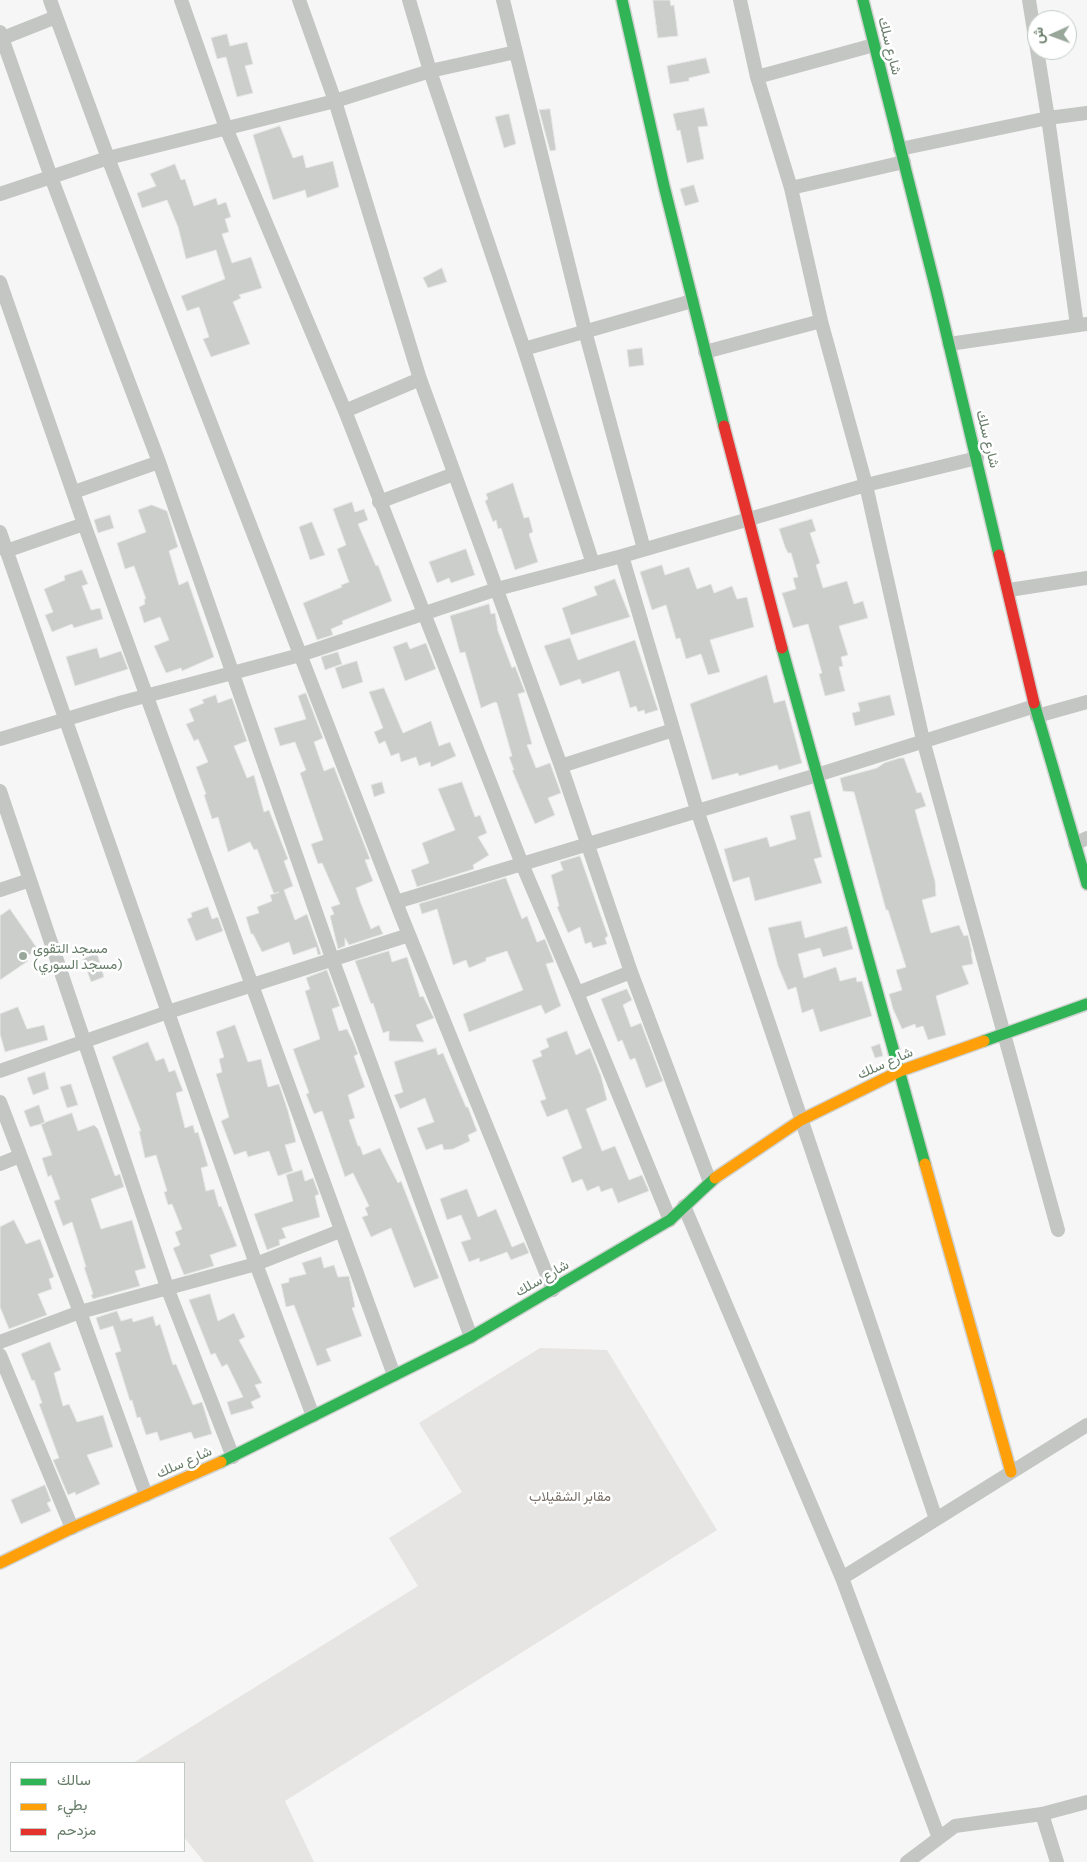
<!DOCTYPE html>
<html>
<head>
<meta charset="utf-8">
<style>
  body { margin:0 }
  #map { position:relative; width:1087px; height:1862px; overflow:hidden; background:#f6f6f6; font-family:Commissioner,Vazirmatn,sans-serif }
  canvas { display:block }
  .legend { position:absolute; left:10px; top:1762px; width:175px; height:90px; box-sizing:border-box; background:#fff; border:1px solid #c2cbc3; margin:0; padding:6px 9px; list-style:none; font-size:15px; color:#667c68 }
  .legend li { display:flex; align-items:center; gap:10px; height:25px }
  .legend b { width:25px; border:1px solid #c2cbc3 }
  .north { position:absolute; left:1027px; top:10px; width:50px; height:50px; box-sizing:border-box; background:#fff; border:1px solid #c2cbc3; border-radius:50%; rotate:268deg; font-size:14px; font-weight:700; line-height:20px; text-align:center; color:#667c68 }
  .north::after { content:''; display:block; margin:auto; width:18px; height:22px; background:#98a79a; clip-path:polygon(50% 0,100% 100%,50% 72%,0 100%) }
</style>
</head>
<body>
<div id="map">
<canvas width="1087" height="1862"></canvas>
<ul class="legend">
<li><b style="height:6px;background:#30b455"></b>سالك</li>
<li><b style="height:6px;background:#ff9f0a"></b>بطيء</li>
<li><b style="height:6px;background:#e5322d"></b>مزدحم</li>
</ul>
<div class="north">ش</div>
</div>
<script>
const context = document.querySelector('canvas').getContext('2d');
context.lineJoin = 'round';
function paint(path, color) { context.fillStyle = color; context.fill(path, 'evenodd'); }
function stroke(path, color, width, dash) { context.strokeStyle = color; context.lineWidth = width; context.lineCap = dash ? 'butt' : 'round'; context.setLineDash(dash || []); context.stroke(path); }
function drawText(font, color, halo, rows, align = 'center') {
  context.font = font + ' Commissioner,Vazirmatn,sans-serif'; context.lineWidth = 5; context.setLineDash([]); context.textBaseline = 'middle'; context.strokeStyle = halo; context.fillStyle = color; for (const [text, x, y, turn = 0] of rows) {
    context.save(); context.translate(x, y); context.rotate((+turn || 0) * Math.PI / 180); context.textAlign = isNaN(turn) ? turn : align; if (halo) context.strokeText(text, 0, 0); context.fillText(text, 0, 0); context.restore();
  }
}
paint(new Path2D(`
  M540,1348L607,1350L717,1530L285,1801L314,1862H204L184,1837V1763H133L418,1586L389,1538L462,1492L419,1423Z`), '#e7e5e3');
const building = new Path2D(`
  M653,0H670L671,6L674,5L678,36L658,38Z
  M227,34L230,46L247,42L253,64L245,66L253,93L237,97L226,57L217,59L211,38Z
  M706,58L710,73L689,78V81L670,84L667,66Z
  M704,108L708,126L698,127L704,159L687,163L680,130L677,131L673,114Z
  M550,109L556,150L550,151L539,110Z
  M509,114L516,144L504,148L495,117Z
  M280,126L293,158L303,155L306,168L333,161L339,187L307,198L305,190L273,200L253,135Z
  M175,164L181,180L185,179L194,206L216,198L218,205L226,202L231,217L225,219L229,232L222,234L232,263L251,257L262,288L239,295L241,298L233,302L250,344L211,357L203,339L209,337L199,307L187,311L181,296L225,279L216,250L186,259L178,227L167,200L142,208L137,193L156,186L150,174Z
  M694,185L699,202L685,206L680,189Z
  M442,268L447,282L428,288L423,278Z
  M642,348L644,365L629,367L627,350Z
  M513,483L524,518L529,517L533,532L529,534L538,562L515,570L501,528L498,529L496,520L493,522L485,501L488,499L486,494Z
  M352,502L355,512L364,509L368,520L358,524L376,566L378,565L392,601L342,621L343,624L331,629L333,635L317,640L303,603L342,587L341,585L349,582L337,549L346,545L333,509Z
  M152,505L167,511L178,547L169,551L179,585L188,581L214,657L182,671L181,668L166,673L154,646L169,640L160,617L144,623L139,607L145,604L144,599H146L134,566L125,569L117,543L146,532L138,510Z
  M110,515L114,528L98,533L94,520Z
  M812,519L816,531L810,533L820,563L816,565L823,588L847,581L854,604L863,601L868,618L839,626L848,655L841,657L843,666L839,667L845,691L825,696L819,674L822,673L808,624L793,628L782,593L796,589L793,578L798,577L791,553H788L785,547L779,529Z
  M312,522L325,555L310,560L299,527Z
  M466,549L475,575L451,583L449,578L437,583L429,562Z
  M662,565L665,575L689,567L697,589L711,584L714,593L732,586L737,599L747,597L754,627L710,640L720,672L708,675L701,654L686,659L680,638L676,639L666,605L652,610L640,572Z
  M82,570L88,584L82,586L91,610L100,608L103,619L74,628L72,624L52,632L45,615L53,612L44,589L65,580L64,576Z
  M615,579L630,617L571,635L562,608L597,595L594,587Z
  M489,604L491,614L495,613L498,631L512,668L515,666L525,692L518,694L532,744L527,745L536,768L550,763L561,793L548,798L555,815L535,824L512,770H514L509,757L512,756L497,703L495,702L481,708L465,652L460,653L450,616Z
  M570,638L578,660L635,640L658,710L645,714L644,710L638,712L636,706L630,708L619,671L582,684L580,679L560,686L544,646Z
  M407,642L410,649L426,643L436,669L405,681L393,647Z
  M97,648L100,658L121,651L128,669L75,686L66,657Z
  M338,652L342,664L325,670L321,657Z
  M357,661L363,682L342,689L335,668Z
  M767,675L774,703L785,700L802,763L779,770L777,765L739,776L738,773L712,780L690,704Z
  M384,688L403,733L431,721L439,746L450,742L456,756L431,767L430,762L419,766L416,757L401,762L399,753L391,756L385,741L379,744L374,732L383,728L369,692Z
  M306,693L323,738L314,742L324,771L334,767L370,859L365,860L373,881L356,888L360,901L371,929L379,925L383,934L349,945L345,938V946L338,949L330,916L334,914L331,907L340,904L322,863L318,864L311,844L323,840L300,773L306,770L295,742L280,746L274,728L306,719L298,696Z
  M216,695L218,703L232,698L247,741L234,746L247,778L254,775L264,812L269,810L288,859L284,861L293,886L284,890L295,920L307,914L321,954L318,955L316,947L293,955L289,942L262,952L253,934H251L246,917L259,913L257,907L272,901L270,895L279,892L274,894L257,849L254,850L250,842L228,852L218,817L212,819L204,795L206,794L196,767L208,762L198,739L194,741L186,724L194,721L189,709L204,703L202,700Z
  M890,695L895,715L855,726L852,713L860,711L858,703Z
  M900,758H904L917,793L921,792L926,806L915,810L935,881L936,896L922,900L930,930L931,933L959,925L964,936L968,935L972,952H971L973,964L962,966L969,984L936,996L946,1035L928,1040L923,1026L916,1028L915,1024L902,1029L893,1009L889,994L902,990L896,970L906,967L888,910H886L854,792L843,791L840,778L877,768L884,763Z
  M382,782L385,793L374,797L371,785Z
  M462,782L475,817L480,815L487,833L478,837L489,855L473,865L474,869L417,887L411,870L429,863L422,843L455,830L438,789Z
  M810,811L822,857L814,859L822,883L755,901L749,877L733,882L724,849L767,837L770,847L796,839L790,816Z
  M580,856L608,936L605,938L607,944L593,948L591,942L585,944L580,927L568,933L557,907L559,906L551,875L563,870L560,862Z
  M506,878L522,919L527,916L537,942L545,939L554,962L546,964L561,1006L545,1014L541,1005L469,1032L463,1014L523,990L507,951L486,958V961L469,968L466,960L453,965L437,909L422,914L419,904Z
  M208,907L212,919L218,917L223,931L196,941L187,919L192,917L191,913Z
  M10,909L39,951L25,956L28,961L0,980V916Z
  M801,921L805,938L847,926L853,949L823,957L820,948L798,954L804,978L836,967L840,981L856,977L857,982L862,981L872,1016L820,1032L813,1009L802,1013L796,987L788,990L778,966L768,928Z
  M389,951L392,962L407,957L420,997L423,996L434,1018L416,1025L424,1042L389,1041V1031L383,1033L373,1003L371,1004L355,961Z
  M97,953L104,977L91,982L83,959Z
  M327,970L340,1006L332,1009L339,1031L347,1029L353,1041L358,1054L354,1056L365,1087L348,1095L355,1118L349,1120L358,1146H360L363,1155L380,1148L398,1183L401,1181L439,1278L414,1288L391,1228L371,1237L362,1217L368,1215L365,1208L369,1206L353,1173L345,1177L322,1111L314,1114L306,1094L309,1093L293,1049L320,1039L305,991L310,989L306,978Z
  M627,989L632,1000L623,1005L631,1027L641,1023L663,1081L646,1088L635,1058L630,1060L622,1040L618,1042L601,999Z
  M18,1007L27,1029L44,1025L48,1040L5,1052L0,1034V1014Z
  M235,1025L248,1062L261,1059L268,1087L279,1084L288,1111L296,1142L285,1145L293,1171L278,1176L269,1151L248,1157L246,1151L234,1155L221,1121L229,1117L216,1074L222,1072L219,1059L224,1057L216,1032Z
  M567,1031L576,1055L590,1048L601,1076L607,1100L586,1109L602,1151L615,1146L629,1180L642,1175L649,1191L618,1203L612,1188L601,1192L599,1186L587,1191L582,1179L572,1183L562,1157L582,1148L567,1109L547,1117L540,1101L546,1099L532,1060L542,1056L540,1051L549,1047L546,1039Z
  M148,1042L156,1061L164,1058L169,1072L175,1070L183,1091L176,1093L185,1128L193,1125L195,1133L198,1132L208,1166L201,1168L206,1191L214,1189L219,1207L221,1206L237,1246L210,1255L214,1266L184,1275L173,1248L180,1245L175,1232L182,1229L172,1204L168,1205L164,1192L167,1191L156,1155L145,1158L139,1131H141L112,1057Z
  M880,1044L883,1056L875,1058L871,1047Z
  M436,1048L438,1055L443,1053L466,1107H468L477,1131L468,1135L470,1141L453,1149L444,1150L442,1144L426,1150L417,1128L434,1122L425,1098L400,1109L394,1095L403,1092L394,1062Z
  M45,1072L49,1089L33,1095L27,1078Z
  M71,1084L78,1105L67,1108L60,1087Z
  M39,1105L45,1123L30,1127L24,1111Z
  M72,1113L78,1131L94,1125L98,1129L115,1176L120,1174L124,1187L91,1199L101,1229L132,1220L146,1268L135,1271L140,1286L93,1299L91,1295L93,1294L84,1267H86L72,1222L63,1226L54,1201L60,1199L51,1175L48,1177L42,1158L52,1155L41,1124Z
  M302,1170L305,1181L313,1178L319,1194L315,1196L320,1217L282,1228L286,1238L279,1240L280,1245L267,1250L254,1214L293,1201L286,1175Z
  M467,1189L478,1217L496,1209L512,1247L524,1242L529,1253L511,1260L507,1252L480,1262L479,1258L469,1262L461,1242L471,1239L461,1215L447,1220L440,1199Z
  M14,1220L26,1244L40,1239L54,1277L49,1279L52,1289L38,1294L47,1315L9,1329L0,1307V1227Z
  M321,1257L324,1268L334,1265L338,1277L349,1276L355,1307L352,1308L362,1336L326,1349L331,1361L317,1366L294,1305L286,1307L281,1284L289,1282V1278L306,1274L302,1263Z
  M210,1294L218,1321L234,1313L245,1337L239,1340L262,1383L255,1385L261,1397L251,1402L254,1408L231,1415L227,1402L243,1397L227,1364L222,1367L215,1353L211,1355L189,1300Z
  M117,1311L121,1321L132,1318L133,1322L153,1316L156,1326L160,1324L173,1365L176,1364L193,1405L202,1402L212,1434L194,1439L191,1432L160,1441L157,1432L146,1435L140,1417L137,1418L132,1400L130,1401L115,1353L121,1351L113,1326L100,1330L96,1318Z
  M50,1342L61,1370L54,1373L63,1406L69,1404L77,1422L103,1415L113,1447L87,1455L100,1484L76,1495L75,1492L68,1495L53,1460L59,1458L39,1404L42,1403L34,1380L32,1381L21,1354Z
  M45,1485L51,1501L47,1503L51,1511L21,1524L11,1500Z`);
paint(building, '#cccecc');
stroke(building, '#e6e6e6', 1);
const fast = new Path2D(`
  M622,0L664,186L724,426
  M863,0L936,290L999,555
  M782,648L925,1164
  M1034,703L1087,884
  M984,1041L1087,1004
  M221,1462L471,1337L670,1220L715,1178`);
const slow = new Path2D(`
  M925,1164L1011,1472
  M715,1178L801,1120L900,1071L984,1041
  M0,1563L72,1528L221,1462`);
const jam = new Path2D(`
  M724,426L782,648
  M999,555L1034,703`);
stroke(fast, '#d0d2d0', 14);
stroke(slow, '#d0d2d0', 14);
stroke(jam, '#d0d2d0', 14);
stroke(new Path2D(`
  M50,0L108,158L401,915L553,1290
  M181,0L226,128L345,411L522,864L577,993L670,1220
  M299,0L335,101L420,379L561,766L631,972L710,1182
  M409,0L430,71L524,349L593,564
  M503,0L585,331L644,549
  M740,0L757,77L791,188L821,321L866,485L923,740L1058,1230
  M1029,0L1048,118L1077,325
  M0,32L51,177L159,462L333,961L471,1337
  M3,38L56,17
  M757,77L874,45
  M900,149L1048,118L1087,113
  M791,188L904,162
  M0,194L108,158L335,101L430,71L516,52
  M0,282L84,524L394,1375
  M949,344L1087,324
  M524,349L692,301
  M705,352L821,321
  M345,411L420,379
  M74,492L159,462
  M379,502L454,474
  M0,532L256,1264L313,1416
  M6,551L84,524
  M622,556L697,810L936,1519
  M1009,590L1087,578
  M1037,716L1087,702
  M0,739L123,702L300,655L497,589L622,556L866,485L977,458
  M561,766L673,730
  M0,791L168,1290L233,1457
  M1075,844L1087,838
  M0,890L30,880
  M396,902L817,775L1035,706
  M577,993L631,972
  M0,1071L168,1012L409,935
  M0,1102L80,1312L146,1495
  M0,1164L20,1156
  M684,1206L842,1578L939,1838
  M0,1342L80,1312L256,1264L340,1231
  M0,1355L72,1528
  M842,1578L1087,1425
  M1042,1814L1057,1862
  M907,1862L955,1826L1042,1814L1087,1802`), '#c4c6c4', 14);
stroke(fast, '#30b455', 11);
stroke(slow, '#ff9f0a', 11);
stroke(jam, '#e5322d', 11);
for (const [x, y, r, color] of [
  [23,956,5,"#98a79a"]
]) { const dot = new Path2D(); dot.arc(x, y, r, 0, 2 * Math.PI); context.fillStyle = color; context.fill(dot); stroke(dot, '#fff', 2); }
drawText('14px', '#667c68', '#fff', [
  ["شارع سلك",890,46,76],
  ["شارع سلك",988,439,76],
  ["شارع سلك",885,1063,-24],
  ["شارع سلك",542,1278,-30],
  ["شارع سلك",184,1462,-24]
]);
drawText('14px', '#667c68', '#fff', [
  ["مسجد التقوى",33,948],
  ["(مسجد السوري)",33,964]
], 'left');
drawText('14px', '#7a7068', '#fff', [
  ["مقابر الشقيلاب",570,1496]
]);
</script>
</body>
</html>
